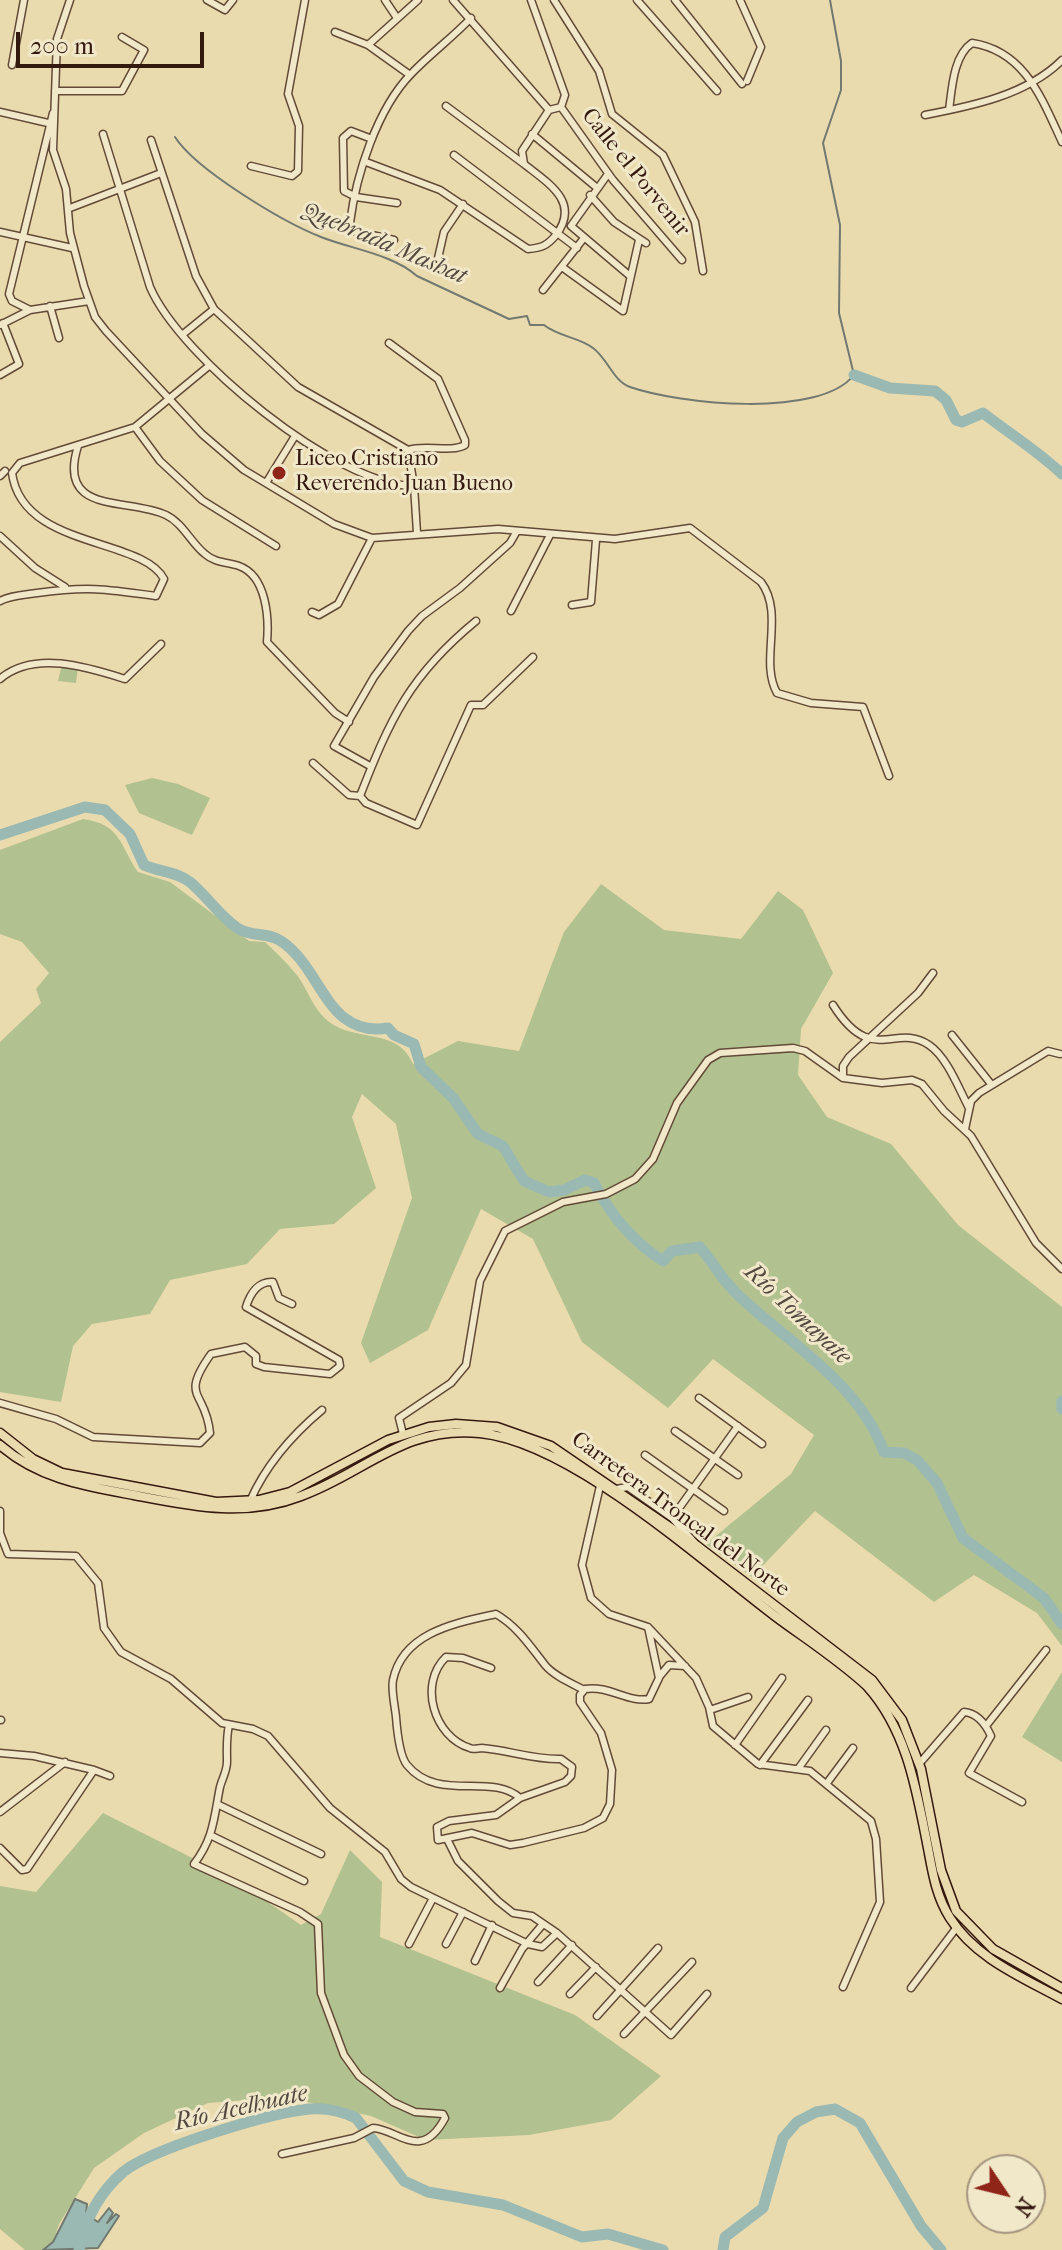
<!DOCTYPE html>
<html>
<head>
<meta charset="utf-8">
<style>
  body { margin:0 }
  #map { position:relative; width:1062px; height:2250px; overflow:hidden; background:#eadbae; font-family:"IM FELL French Canon",serif }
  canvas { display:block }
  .north { position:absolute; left:966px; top:2154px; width:80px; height:80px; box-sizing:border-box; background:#f1e8ca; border:2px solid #a5957f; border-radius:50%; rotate:125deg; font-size:22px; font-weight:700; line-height:32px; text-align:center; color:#34190f }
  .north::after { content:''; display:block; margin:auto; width:28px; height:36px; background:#8f2418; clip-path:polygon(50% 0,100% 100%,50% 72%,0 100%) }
  .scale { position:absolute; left:16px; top:32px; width:188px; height:36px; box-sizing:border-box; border:4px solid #34190f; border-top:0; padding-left:10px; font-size:24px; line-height:28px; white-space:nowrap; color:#34190f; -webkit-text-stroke:6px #f1e8ca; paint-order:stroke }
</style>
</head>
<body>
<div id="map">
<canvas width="1062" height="2250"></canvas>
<div class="north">N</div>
<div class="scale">200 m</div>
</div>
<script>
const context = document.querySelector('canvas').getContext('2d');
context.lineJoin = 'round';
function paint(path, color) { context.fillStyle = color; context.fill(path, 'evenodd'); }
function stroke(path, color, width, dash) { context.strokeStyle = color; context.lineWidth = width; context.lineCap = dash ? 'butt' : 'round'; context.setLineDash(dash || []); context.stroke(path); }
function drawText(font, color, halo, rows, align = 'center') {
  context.font = font + ' "IM FELL French Canon",serif'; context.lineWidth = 6; context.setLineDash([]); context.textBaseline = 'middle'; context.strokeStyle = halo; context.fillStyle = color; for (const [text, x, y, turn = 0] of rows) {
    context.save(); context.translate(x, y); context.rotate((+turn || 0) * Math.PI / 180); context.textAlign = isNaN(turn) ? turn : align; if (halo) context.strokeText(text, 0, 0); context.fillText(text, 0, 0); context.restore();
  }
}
paint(new Path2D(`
  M61,668H78L76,683L58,681Z
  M152,778L178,784L210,798L192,835L139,813L125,785Z
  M83,819C121,824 120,846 138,872L170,882L249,941L265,942C276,952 287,963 296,974C308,989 312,1008 328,1021C356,1043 398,1027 413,1064L458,1041L519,1051L564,932L601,884L664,930L741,939L778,891L803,910L833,973L801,1029L798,1075L827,1117L891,1144L958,1225L1062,1307V1646L1037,1613L974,1575L934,1602L815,1511L752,1577L706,1544L791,1474L814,1435L713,1359L668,1408L582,1342L533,1239L481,1209L428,1330L370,1363L361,1343L412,1198L396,1124L362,1094L352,1117L376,1188L334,1224L280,1229L247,1264L170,1280L150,1314L92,1324L73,1346L61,1402L0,1392V1042L41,1003L36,989L49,973L22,942L0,934V850Z
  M1062,1672V1762L1022,1737Z
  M103,1813L236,1880L301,1925L321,1914L350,1850L382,1882L380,1937L575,2015L661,2076L611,2120L529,2135L426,2140L371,2116L284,2097L208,2103L144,2133L94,2168L59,2224L53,2242L43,2250H25L0,2229V1886L36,1892Z`), '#b1c18f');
const water = new Path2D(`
  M75,2199L87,2204L86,2214L98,2222L109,2208L113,2213L107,2223L116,2214L119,2216L98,2248L43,2250L53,2242Z`);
paint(water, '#9ab9b3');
stroke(water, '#717971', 2);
stroke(new Path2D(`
  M175,137C196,170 283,222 321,237C351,249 392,254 417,276L509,319L527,316L530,325H544C559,337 579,337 593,348C608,359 613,381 630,387C679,404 819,419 854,375L839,313L840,225L823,143L841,90V61L830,0`), '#717971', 2);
stroke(new Path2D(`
  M854,375L890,388L935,391L946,400L956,420L962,422L983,413C1010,434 1038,451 1062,474
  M0,835L85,807L105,810L130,834L144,865C159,872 176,871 190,882C207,896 221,918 239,929C252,937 268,932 281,941C323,969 326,1038 388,1028L394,1035L414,1044L421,1067L453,1098L478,1134L503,1146L524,1181L549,1192L564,1190L585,1180L594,1183C611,1216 632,1241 663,1261L672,1251L700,1247C713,1263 723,1281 738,1295C790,1344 859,1383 884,1452L904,1453L917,1460L937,1483L963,1538L1044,1598L1062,1624
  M1062,1401V1409
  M79,2250C85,2219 99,2193 123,2172C151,2149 264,2115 302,2110C320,2107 340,2110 356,2118L404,2181L428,2192L503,2205L582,2237L608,2234L663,2250
  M723,2250L725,2237L763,2208L783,2138L797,2122L816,2112L835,2109L860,2123L921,2226L941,2250`), '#9ab9b3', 11);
const minor = new Path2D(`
  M70,0L57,39L53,150L66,189L70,233L84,286L95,317L106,331L202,434L244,470L334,524L372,538L498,529L615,539L690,528L761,582C785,614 759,661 777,693L811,703L863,707L889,776
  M207,0L225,10L233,0
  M385,0L397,18
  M453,0L549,110L561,107L565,95L531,0
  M554,0L599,71L612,114L663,155L695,222L703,271
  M637,0L717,91
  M675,0L742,84
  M740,0L761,47L747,81
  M335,32L368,45L410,75
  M368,45L418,0
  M12,65L24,0
  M55,91H122L144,50L122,37
  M446,106L524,164
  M561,107L613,180L682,260
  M949,110C952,89 953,56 972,43C1025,51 1042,99 1062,142
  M0,112L48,123
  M925,115C972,106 1027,95 1062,60
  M103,134L150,287C180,357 337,486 414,486L408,450C426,444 450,453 465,445V440L438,379L389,343
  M532,134L596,187
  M372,139L351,131L343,138L344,191L356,197L397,203
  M151,140L196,276L214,309L298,387L408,450
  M454,155L577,248
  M366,162L440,190L528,249C541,248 547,246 556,235C581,202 548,183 524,164L522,151L549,110
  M251,166L292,176L298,171L299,126L288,94L305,0
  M608,174L571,226L630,276
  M590,195L614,222L646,243
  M70,208L161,173
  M0,232L72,248
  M394,240L354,231L350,223C356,175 377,109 411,74C430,54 452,38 471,18
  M436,267L444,232L463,204
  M562,267L623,311L639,240
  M543,290L584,238
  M50,306L59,338
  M30,310L12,301L9,294L53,113
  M0,325L30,310L89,301
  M182,335L214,309
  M0,375L19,364L3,323
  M135,427L160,461L202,500L276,546
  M78,446C56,516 128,497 166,515C183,523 191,543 205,554C215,563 227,562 239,566C267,576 269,619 267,642L335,713L349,722
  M0,476L5,471
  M266,483L295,436
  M414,486L417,533
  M0,536L35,568L65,587
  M0,601C11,595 24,595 37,593C88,586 106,589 156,596L164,579C142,537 22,549 12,473L20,463L135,427L210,365
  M572,605L591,602L596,540
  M511,611L550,535
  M312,612L319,615L338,604L372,538
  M0,679C34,650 87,667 125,679L161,644
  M313,763L349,795L360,796L366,803L417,825L471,705H483L533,657
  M370,766L334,746L374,677L408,631L422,616L460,588L510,543L517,531
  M360,796C390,719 410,675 476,621
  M833,1005C872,1067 895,1022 929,1045C947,1057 959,1089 969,1108
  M952,1035L991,1084
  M843,1078V1066L849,1057L918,993L933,973
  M965,1129L971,1101L979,1093L1048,1051L1060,1054
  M699,1398L762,1444
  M0,1403L56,1419L93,1437L200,1443L210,1433C206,1390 179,1399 211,1354L245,1347L256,1356V1364L264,1367L330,1374L340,1366L339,1360L246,1307C250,1294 258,1281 273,1282L279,1298L292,1304
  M675,1431L738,1475
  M403,1434L399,1418L451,1383L466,1365L480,1281L505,1231L563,1202L606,1194L635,1179L653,1159L677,1103L708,1060L720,1053L793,1048L805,1051L843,1078L882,1083L912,1080L922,1084L944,1111L971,1136L1036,1243L1062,1269
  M645,1455L724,1511
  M600,1486L582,1565L591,1598L609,1614L648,1627L696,1678L709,1707L713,1726L758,1764L810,1771L871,1821L876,1839L880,1902L843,1987
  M616,1489L628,1487L672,1518L695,1543
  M250,1501C266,1465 292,1435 322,1410
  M0,1511V1533L8,1554L76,1556L98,1583L104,1628L121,1652L171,1679L222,1723L253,1729L268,1736L330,1808L385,1852L401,1879L411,1887L528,1944L542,1947L557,1933
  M672,1518L738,1426
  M491,1668L463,1658L446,1657C418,1684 434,1737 470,1748C473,1750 478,1748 482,1748C508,1750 534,1760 561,1759L572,1767L571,1776L565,1782L520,1798L496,1815L449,1821L437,1827L438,1840L472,1833L510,1845L523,1843L584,1828L603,1818L610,1804L612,1770L601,1733L580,1702V1695L585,1689C609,1685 628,1703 649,1699L659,1678L648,1627
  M659,1677L669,1665L685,1666
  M710,1710L748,1697
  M0,1720H1
  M229,1725C226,1739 227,1749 227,1762C227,1771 222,1779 220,1787C214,1817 214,1838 194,1864L300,1912L318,1924L321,1993L344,2055L359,2076L393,2102L415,2112L443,2114L445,2118C421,2163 398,2129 373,2128L354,2138L282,2154
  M986,1726L1046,1650
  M735,1745L782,1678
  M0,1753L34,1756L94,1770L27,1869L22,1870L0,1848
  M919,1764L964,1712C977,1713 986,1725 991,1736L969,1773L1022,1802
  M760,1765L808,1700
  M798,1769L826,1730
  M94,1770L110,1776
  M827,1783L853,1748
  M520,1798C491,1772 438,1803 407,1765C399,1755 397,1730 396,1717C395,1706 391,1691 393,1680C403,1632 456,1623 496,1614C518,1627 530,1646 545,1665C554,1676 571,1683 584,1690
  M219,1805L321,1854
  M0,1812L65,1762
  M212,1836L304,1881
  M447,1839L458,1861L498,1901L513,1913L532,1916L557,1933L671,2035L707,1994
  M409,1944L433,1898
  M446,1944L463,1912
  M475,1961L492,1925
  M538,1982L572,1945
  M500,1988L522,1949L543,1924
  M911,1988L957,1927
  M570,1994L596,1967
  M597,2016L658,1948
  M624,2034L692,1962`);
const major = new Path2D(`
  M0,1433L33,1459L62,1473L216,1502L259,1500L290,1492L388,1440L429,1427L456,1424L497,1427L551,1446L696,1545L872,1680L902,1720L921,1769L941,1870L956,1911L993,1949L1062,1988
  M0,1445C39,1479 85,1486 134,1495C191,1506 244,1518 301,1496C365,1473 404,1425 480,1433C571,1442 701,1560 775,1616C806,1639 839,1660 867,1686C906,1729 916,1787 927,1843C932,1868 935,1895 950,1918C975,1958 1022,1977 1062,1999`);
stroke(minor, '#624a37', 9);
stroke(major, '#34190f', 11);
stroke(minor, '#f1e8ca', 6);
stroke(major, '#eadbae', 8);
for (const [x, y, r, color] of [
  [279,473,8,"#8f2418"]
]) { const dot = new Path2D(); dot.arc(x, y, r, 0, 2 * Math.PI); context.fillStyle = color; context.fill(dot); stroke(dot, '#f1e8ca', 3); }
drawText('22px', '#34190f', '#f1e8ca', [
  ["Calle el Porvenir",635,173,51],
  ["Carretera Troncal del Norte",680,1515,36]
]);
drawText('22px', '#34190f', '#f1e8ca', [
  ["Liceo Cristiano",295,460],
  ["Reverendo Juan Bueno",295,485]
], 'left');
drawText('italic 24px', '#534940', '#f1e8ca', [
  ["Quebrada Mashat",384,244,23],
  ["Río Tomayate",797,1315,43],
  ["Río Acelhuate",241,2109,-13]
]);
</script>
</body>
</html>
